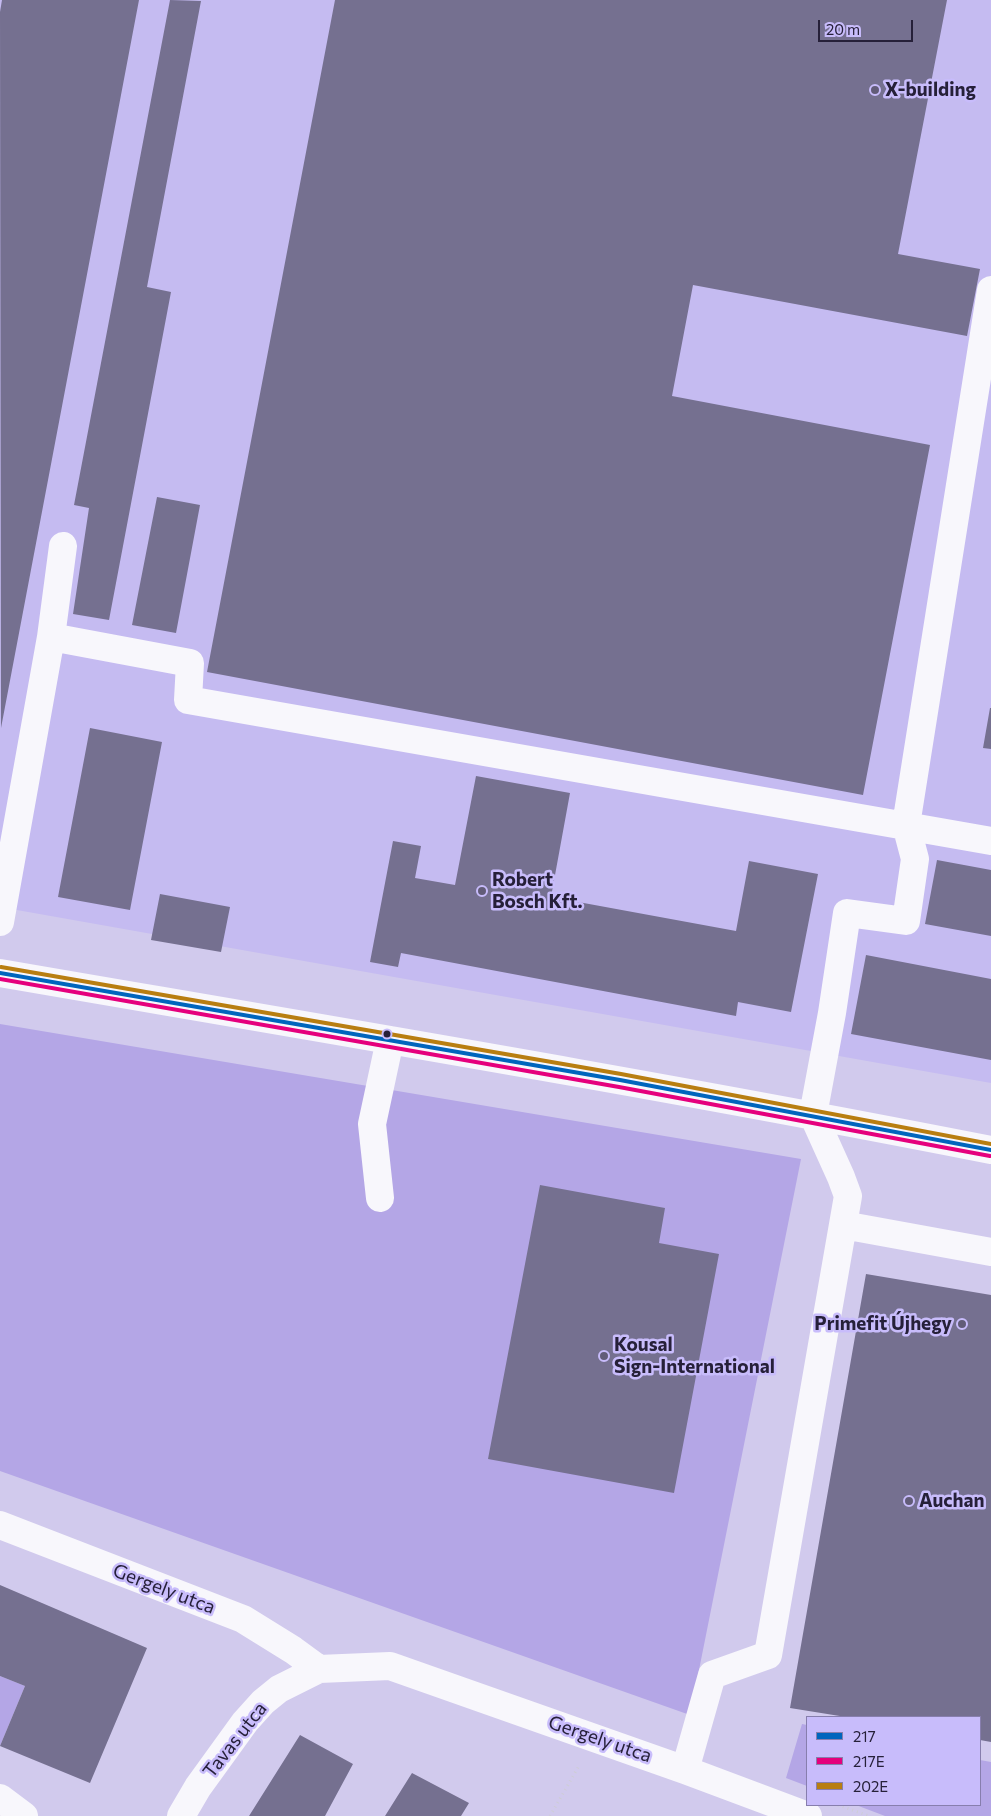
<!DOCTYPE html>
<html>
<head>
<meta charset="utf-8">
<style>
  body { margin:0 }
  #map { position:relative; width:991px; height:1816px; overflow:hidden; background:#d1caed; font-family:Commissioner,sans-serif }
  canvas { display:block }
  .legend { position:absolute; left:806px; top:1716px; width:175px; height:90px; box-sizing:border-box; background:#c8bcfb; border:1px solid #877ead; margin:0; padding:6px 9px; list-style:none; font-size:15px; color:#262039 }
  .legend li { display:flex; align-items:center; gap:10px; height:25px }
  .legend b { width:25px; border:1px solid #877ead }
  .scale { position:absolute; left:818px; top:20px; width:95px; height:22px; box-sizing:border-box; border:2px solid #262039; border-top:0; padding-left:6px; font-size:15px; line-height:18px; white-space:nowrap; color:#262039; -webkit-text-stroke:4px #c8bcfb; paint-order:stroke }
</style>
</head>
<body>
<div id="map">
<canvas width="991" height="1816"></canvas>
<ul class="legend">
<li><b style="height:6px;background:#0065bd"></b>217</li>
<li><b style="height:6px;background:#e5007d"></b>217E</li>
<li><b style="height:6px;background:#b87e11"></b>202E</li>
</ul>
<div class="scale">20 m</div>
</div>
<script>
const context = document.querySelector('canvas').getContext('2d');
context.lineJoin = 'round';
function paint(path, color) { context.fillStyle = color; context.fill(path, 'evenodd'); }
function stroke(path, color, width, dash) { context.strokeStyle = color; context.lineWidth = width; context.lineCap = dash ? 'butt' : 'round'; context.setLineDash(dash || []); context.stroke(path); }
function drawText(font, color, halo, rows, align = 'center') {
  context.font = font + ' Commissioner,sans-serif'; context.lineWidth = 5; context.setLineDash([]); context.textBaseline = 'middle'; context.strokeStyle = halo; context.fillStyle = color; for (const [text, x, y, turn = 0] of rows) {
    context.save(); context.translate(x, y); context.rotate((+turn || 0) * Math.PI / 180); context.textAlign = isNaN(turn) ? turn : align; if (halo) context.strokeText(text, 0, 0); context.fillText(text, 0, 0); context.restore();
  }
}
paint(new Path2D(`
  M0,0H991V1083L0,907Z`), '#c5bbf1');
paint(new Path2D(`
  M0,1024L801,1159L690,1715L0,1471Z
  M0,1676L25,1686L0,1746Z
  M802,1724L807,1725V1786L786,1778Z
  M980,1760L991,1762V1816H885L856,1805H980Z`), '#b4a6e6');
paint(new Path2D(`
  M2,0H139L1,728L0,12Z
  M170,0L201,1L147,287L171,292L109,620L73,614L89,508L74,505Z
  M335,0H947L898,254L980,269L967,336L693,285L672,396L930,445L863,795L207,672Z
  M157,497L200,505L176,633L132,625Z
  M990,708H991V749L983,748Z
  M90,728L162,742L130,910L58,897Z
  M476,776L570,793L551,897L736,931L749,861L818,874L791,1012L738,1002L736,1016L401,953L398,967L370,962L393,841L421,846L415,878L455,885Z
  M937,860L991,870V936L925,924Z
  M160,894L230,907L221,952L151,940Z
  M866,955L991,979V1060L851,1034Z
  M540,1185L665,1208L659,1243L719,1254L674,1493L488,1459Z
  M866,1274L991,1295V1742L980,1740V1717H846L790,1708Z
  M0,1585L147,1648L90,1783L0,1746L25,1686L0,1676Z
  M300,1735L353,1764L325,1816H249Z
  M412,1773L469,1803L461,1816H385Z`), '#757090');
stroke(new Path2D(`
  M838,1805L869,1816
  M550,1816L580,1764`), '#cecdd6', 3, [1, 4]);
stroke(new Path2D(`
  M51,637L190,663L188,700L991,841
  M0,922L51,637L63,546
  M0,973C331,1030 662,1085 991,1150
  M380,1198L372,1124L390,1040
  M843,1225L991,1252
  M0,1525L243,1619L293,1650L319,1669
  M685,1770L712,1675L768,1655L848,1196L841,1177L813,1115L832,1013L847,913L906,921L915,859L906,825L991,290
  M0,1798L24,1816
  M181,1816L198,1787L245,1722L263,1702L279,1689L319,1669L390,1666L685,1770L808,1816`), '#f8f7fc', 28);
stroke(new Path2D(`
  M0,973L620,1080L991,1150`), '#0065bd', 4);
stroke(new Path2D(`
  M0,979L619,1087L990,1156`), '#e5007d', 4);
stroke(new Path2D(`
  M1,967L621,1074L991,1144`), '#b87e11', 4);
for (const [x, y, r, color] of [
  [875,90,5,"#625c78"],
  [482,891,5,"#625c78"],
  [387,1034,4.5,"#262039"],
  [962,1324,5,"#625c78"],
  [604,1356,5,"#625c78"],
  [909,1501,5,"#625c78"]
]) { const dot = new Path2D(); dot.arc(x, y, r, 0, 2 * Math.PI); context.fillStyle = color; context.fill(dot); stroke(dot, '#c8bcfb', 2); }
drawText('bold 19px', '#262039', '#c8bcfb', [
  ["X-building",885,90],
  ["Robert",492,880],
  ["Bosch Kft.",492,902],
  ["Primefit Újhegy",952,1324,"right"],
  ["Kousal",614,1345],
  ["Sign-International",614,1367],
  ["Auchan",919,1501]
], 'left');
drawText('19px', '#262039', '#c8bcfb', [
  ["Gergely utca",164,1589,21],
  ["Gergely utca",600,1739,19],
  ["Tavas utca",235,1740,-52]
]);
</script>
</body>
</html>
